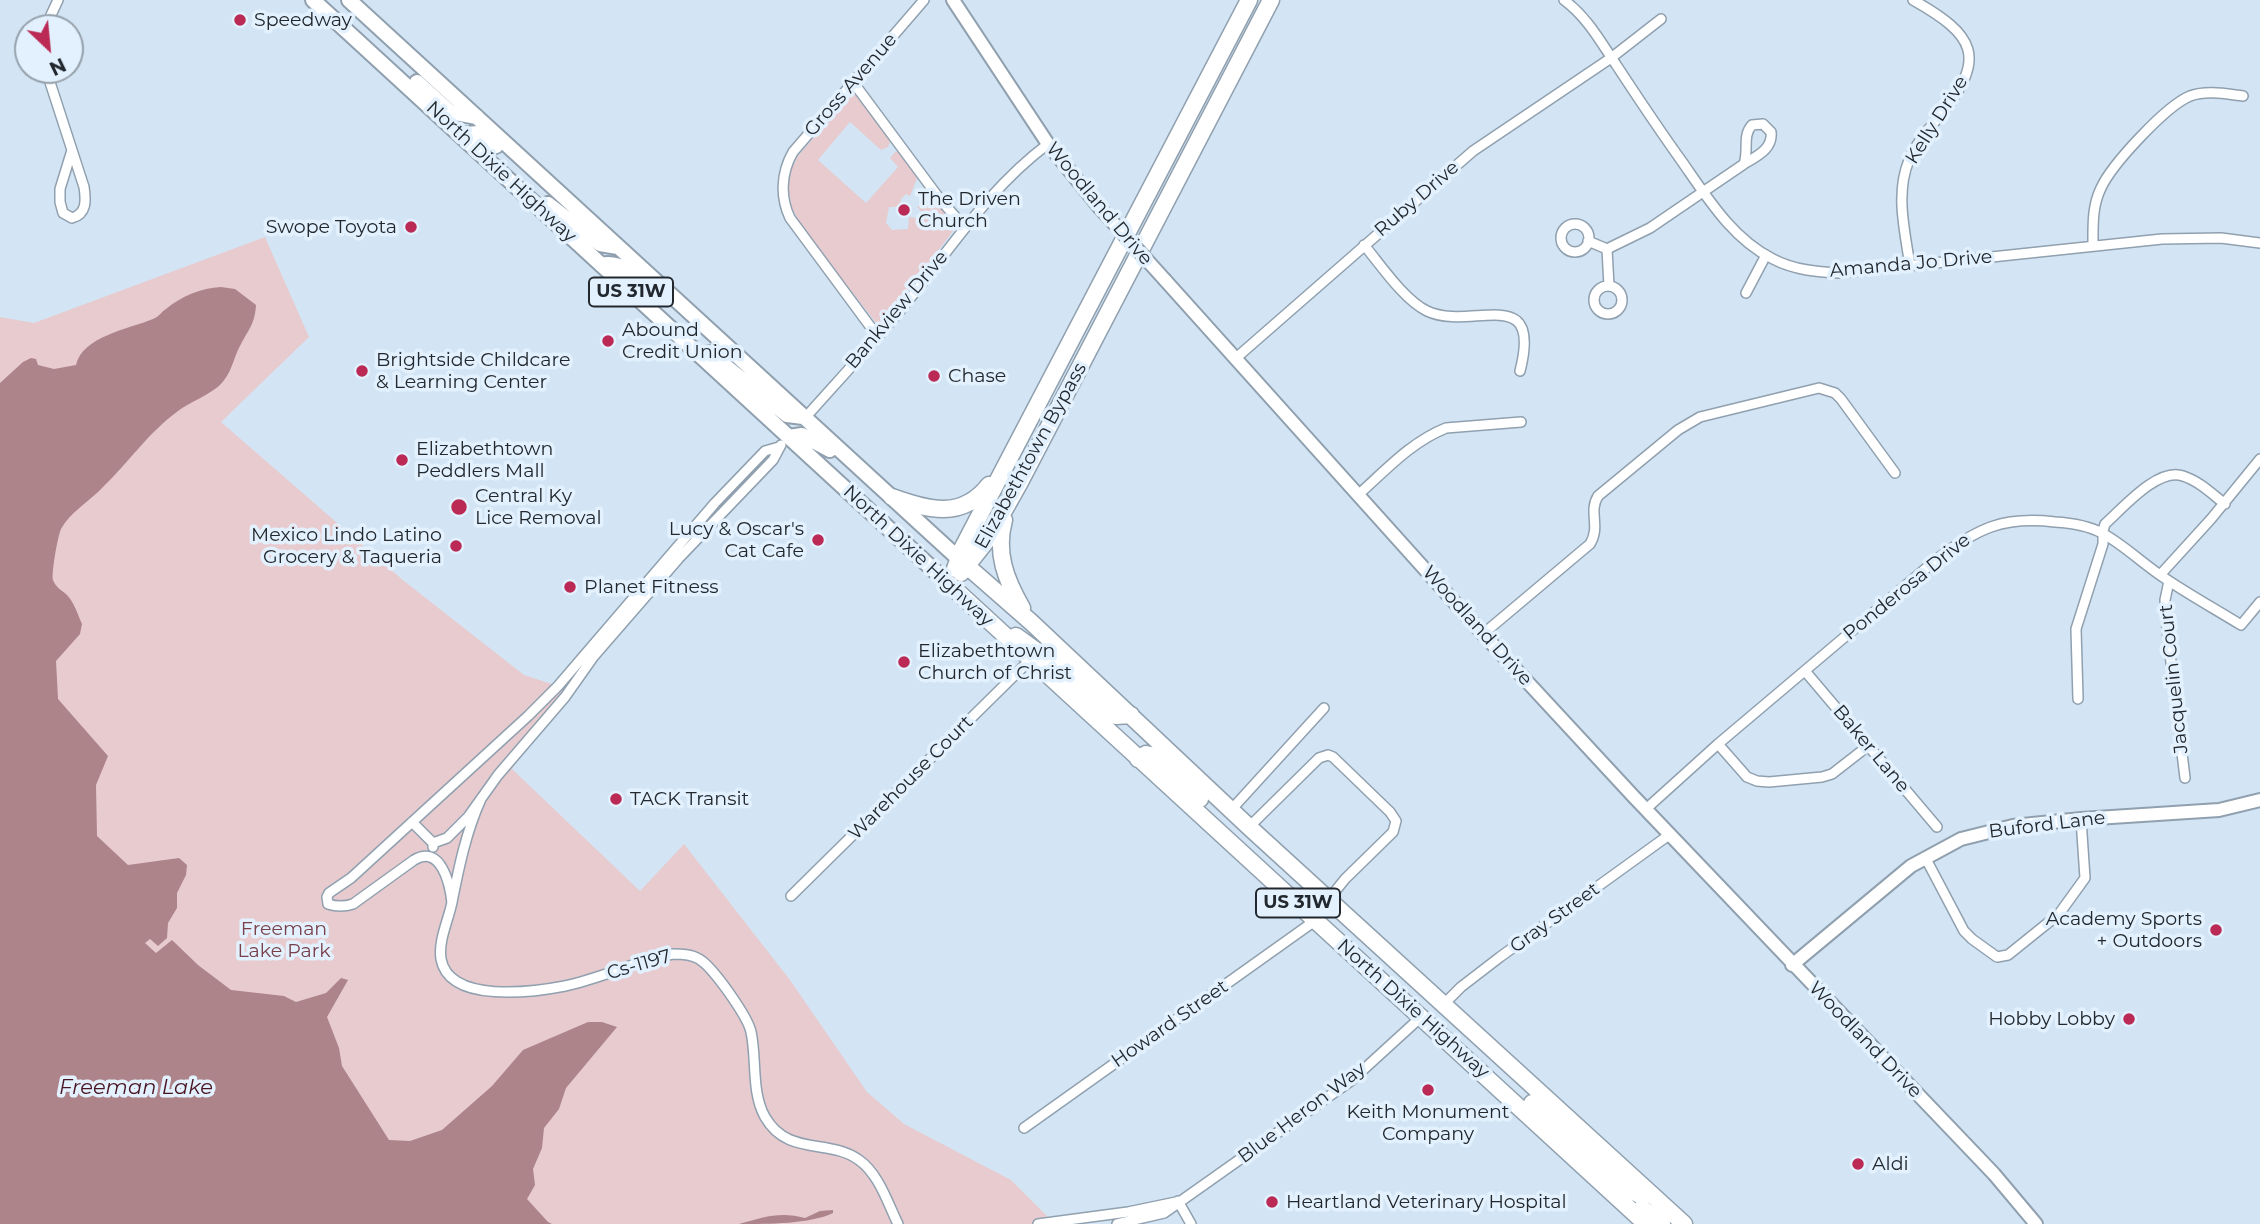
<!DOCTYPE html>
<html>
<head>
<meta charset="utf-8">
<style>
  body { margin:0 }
  #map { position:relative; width:2260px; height:1224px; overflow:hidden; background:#d3e5f4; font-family:Montserrat,sans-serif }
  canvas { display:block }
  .north { position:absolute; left:14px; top:14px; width:70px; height:70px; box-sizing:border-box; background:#e3f1fe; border:2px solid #96a1ab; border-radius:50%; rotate:154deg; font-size:19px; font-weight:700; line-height:28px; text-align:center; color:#22282e }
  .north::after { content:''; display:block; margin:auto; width:24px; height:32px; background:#ba2a54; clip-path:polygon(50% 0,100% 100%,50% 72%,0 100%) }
</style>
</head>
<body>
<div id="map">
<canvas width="2260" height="1224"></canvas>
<div class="north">N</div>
</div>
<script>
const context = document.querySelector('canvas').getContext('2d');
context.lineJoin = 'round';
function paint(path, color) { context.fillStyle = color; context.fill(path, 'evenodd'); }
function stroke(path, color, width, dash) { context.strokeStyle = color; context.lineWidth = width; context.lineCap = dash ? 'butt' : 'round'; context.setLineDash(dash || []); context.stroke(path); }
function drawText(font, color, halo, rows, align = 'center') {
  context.font = font + ' Montserrat,sans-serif'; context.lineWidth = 7; context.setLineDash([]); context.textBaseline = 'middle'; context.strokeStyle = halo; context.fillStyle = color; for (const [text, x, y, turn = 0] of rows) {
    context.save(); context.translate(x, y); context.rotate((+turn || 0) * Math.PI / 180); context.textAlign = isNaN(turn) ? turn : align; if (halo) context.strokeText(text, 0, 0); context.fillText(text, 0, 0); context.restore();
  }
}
paint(new Path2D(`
  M855,90L891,140L888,147L881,150L850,122L818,160L866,203L898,167L890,158L895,152H900L918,176L910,196L906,194L901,199L900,207H889L886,223L892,230L908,229L909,217L917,218L922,213L917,206L926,207L939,204L956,227L882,325L877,324L804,231L792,208L788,186L791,170L798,156Z
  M265,237L309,337L221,422L404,581L524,675L558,686L565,697L543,721L512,769L640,891L684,844L790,980L867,1092L904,1124L1011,1180L1052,1221V1224H0V317L34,323Z`), '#e7cbcf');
paint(new Path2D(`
  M221,287L235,289L256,305C255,323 249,329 241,344C233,358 232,374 219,386C207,396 190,402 178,411C148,433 129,462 103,487C90,501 70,512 61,529C58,535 51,574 53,580C56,588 62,590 67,595C74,602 78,615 82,624L80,634L56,661L58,699L108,756L96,785L97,836L128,865L179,858L187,865L186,875L177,893V908L168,923L167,938L158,946L150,939L145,943L156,953L172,940L198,965L231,990L284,996L296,1002L326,993L341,978L348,980L327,1017L339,1048L342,1066L389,1140L410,1141L442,1130L492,1086L523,1050L588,1022H602L617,1027L566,1088L559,1109L544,1128L542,1148L533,1169L535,1185L527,1199L548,1222L552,1224H0V383L23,362L31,358L36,359L38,365L54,369L76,365C83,336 129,329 153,319C159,317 161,312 166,309C182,296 201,288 221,287Z
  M833,1210V1213C810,1224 769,1224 739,1224C763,1217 781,1211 805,1218L820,1211Z`), '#ac848a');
const street = new Path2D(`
  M1564,0C1588,18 1600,41 1617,66C1638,98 1660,131 1683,163C1708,199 1733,239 1773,259C1794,270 1817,272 1840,273L2162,239L2221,238L2260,243
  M45,28L58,0
  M46,70L84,187C86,200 87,214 72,218L63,213L60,202V189L72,150
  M853,82L939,198L965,228
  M1561 238a14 14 0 1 1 28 0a14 14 0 1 1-28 0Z
  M1588,241L1607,249
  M1364,245C1380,264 1404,300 1427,311C1471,332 1543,281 1520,371
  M2093,246C2093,226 2092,206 2101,188C2112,164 2166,106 2190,96C2207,90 2226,94 2243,96
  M1607,249L1650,228L1744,164C1749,150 1742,136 1752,125L1763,124L1771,132C1773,149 1757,156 1744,164
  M1607,249L1609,286
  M1910,266C1905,231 1895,194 1909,160C1916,143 1928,129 1940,116C1988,57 1975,35 1913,0
  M1594 300a14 14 0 1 1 28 0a14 14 0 1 1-28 0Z
  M1746,293L1766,255
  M878,337L790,218C780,197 781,173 793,152L924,0
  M1236,358L1473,151L1611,58L1661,19
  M805,418C836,383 868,349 898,313C947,255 986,190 1048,144
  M1359,494C1386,470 1411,442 1446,428L1521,422
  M2160,575L2211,519L2260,459
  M2169,581L2165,600L2167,629L2185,778
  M1483,634L1590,544C1601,526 1588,512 1598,496L1678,430L1700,417L1819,388L1835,393L1841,399L1895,473
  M1805,671L1937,827
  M2078,699L2076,629L2103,544V531L2105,524C2123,508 2158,467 2183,476C2199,481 2212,494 2225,504
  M1718,744L1747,777L1757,781L1769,782L1822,777L1832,774L1868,746
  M481,799C466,832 459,867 452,902C449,919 438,940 441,959C449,1004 534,992 565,986C602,978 636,961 673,954C681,954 691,954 699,959C713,967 748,1017 751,1032C757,1059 751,1092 765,1117C788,1157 829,1138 859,1160C879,1174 888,1204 898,1224
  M1646,809L1718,744L1937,559C1978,528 2003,516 2055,522C2071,523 2087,525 2102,533C2124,545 2142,563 2163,577C2188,594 2215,609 2241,625L2260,602
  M1231,810L1324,708
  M412,822L433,843V847
  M1249,827L1319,758L1328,755L1333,757L1390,812L1396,821L1393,832L1345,879L1329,899
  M433,843L447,838L468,817L498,775L565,697L594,656L679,558L773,460L781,445
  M1925,857L1964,931L1972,939L1997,957L2008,955L2059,914L2085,878L2081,819
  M791,896L1030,660
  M452,903C450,884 441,844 414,860L353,904C344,907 337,907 328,904L327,897L329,893L351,878L528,716L558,686L715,503L765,451L779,447
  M1444,1004L1461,987L1500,957L1669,835
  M1024,1128L1316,920
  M1178,1201L1191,1224
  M1038,1224L1128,1212L1176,1202
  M1117,1224L1164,1213L1352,1080L1421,1017`);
const secondary = new Path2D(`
  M953,0L1048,144L1099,207
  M1165,280L1483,634L1634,797L1994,1174L2036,1224
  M1792,965L1911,866L1961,839L2013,826L2081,819L2219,810L2260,800`);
const primary = new Path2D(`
  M313,0L949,584
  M349,0L959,559
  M417,82L450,112L477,117
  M461,135L477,133L496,146
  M548,204L600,244L618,247
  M602,265C623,259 646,285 661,297
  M709,353L787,415L803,417
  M789,437L802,435L830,450`);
const highway = new Path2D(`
  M892,497C928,510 962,520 989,485
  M1004,520C995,553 1006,580 1022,608
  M959,559L1031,622L1249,827L1684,1224
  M955,569L962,549L1249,0
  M961,573L988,539L1020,482L1271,0
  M949,584L1646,1224
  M1016,636L1053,663L1109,712L1116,716L1131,715
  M1138,759L1146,754L1155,756L1200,799
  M1532,1103L1624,1186L1643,1197
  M1642,1208L1662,1224`);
stroke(street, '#90a0af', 12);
stroke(secondary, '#90a0af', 16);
stroke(primary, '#90a0af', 18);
stroke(highway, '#90a0af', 19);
stroke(street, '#fff', 9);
stroke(secondary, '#fff', 12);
stroke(primary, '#fff', 14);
stroke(highway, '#fff', 16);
const secondaryBridge = new Path2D(`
  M1099,207L1165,280`);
stroke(secondaryBridge, '#90a0af', 16, []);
stroke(secondaryBridge, '#fff', 12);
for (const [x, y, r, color] of [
  [240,20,7,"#ba2a54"],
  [904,210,7,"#ba2a54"],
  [411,227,7,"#ba2a54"],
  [608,341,7,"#ba2a54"],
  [362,371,7,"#ba2a54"],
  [934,376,7,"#ba2a54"],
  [402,460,7,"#ba2a54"],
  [459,507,9,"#ba2a54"],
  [818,540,7,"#ba2a54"],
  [456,546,7,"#ba2a54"],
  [570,587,7,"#ba2a54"],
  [904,662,7,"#ba2a54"],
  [616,799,7,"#ba2a54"],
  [2216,930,7,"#ba2a54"],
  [2129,1019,7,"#ba2a54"],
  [1428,1090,7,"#ba2a54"],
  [1858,1164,7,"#ba2a54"],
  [1272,1202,7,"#ba2a54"]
]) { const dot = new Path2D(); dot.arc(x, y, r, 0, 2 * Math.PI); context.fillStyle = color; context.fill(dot); stroke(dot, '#e3f1fe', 2.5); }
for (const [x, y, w] of [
  [631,292,84],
  [1298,903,84]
]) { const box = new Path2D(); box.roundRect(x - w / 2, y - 14.5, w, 29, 5); context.fillStyle = '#e3f1fe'; context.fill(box); stroke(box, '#22282e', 2); }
drawText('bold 18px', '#22282e', null, [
  ["US 31W",631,292],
  ["US 31W",1298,903]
]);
drawText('19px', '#22282e', '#e3f1fe', [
  ["Speedway",254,20],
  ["The Driven",918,199],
  ["Church",918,221],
  ["Swope Toyota",397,227,"right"],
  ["Abound",622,330],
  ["Credit Union",622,352],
  ["Brightside Childcare",376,360],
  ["& Learning Center",376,382],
  ["Chase",948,376],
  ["Elizabethtown",416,449],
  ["Peddlers Mall",416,471],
  ["Central Ky",475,496],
  ["Lice Removal",475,518],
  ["Lucy & Oscar's",804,529,"right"],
  ["Cat Cafe",804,551,"right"],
  ["Mexico Lindo Latino",442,535,"right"],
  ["Grocery & Taqueria",442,557,"right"],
  ["Planet Fitness",584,587],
  ["Elizabethtown",918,651],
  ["Church of Christ",918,673],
  ["TACK Transit",630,799],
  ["Academy Sports",2202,919,"right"],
  ["+ Outdoors",2202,941,"right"],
  ["Hobby Lobby",2115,1019,"right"],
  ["Keith Monument",1428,1112,"center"],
  ["Company",1428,1134,"center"],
  ["Aldi",1872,1164],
  ["Heartland Veterinary Hospital",1286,1202]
], 'left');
drawText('19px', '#22282e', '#e3f1fe', [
  ["Gross Avenue",851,85,-49],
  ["Kelly Drive",1937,120,-58],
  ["North Dixie Highway",501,172,43],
  ["Ruby Drive",1417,199,-41],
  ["Woodland Drive",1099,204,50],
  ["Amanda Jo Drive",1911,264,-5],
  ["Bankview Drive",897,310,-50],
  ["Elizabethtown Bypass",1031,456,-61],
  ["North Dixie Highway",918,556,43],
  ["Ponderosa Drive",1907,587,-39],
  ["Woodland Drive",1477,626,48],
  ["Jacquelin Court",2174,679,-96],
  ["Baker Lane",1871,749,50],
  ["Warehouse Court",911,778,-45],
  ["Buford Lane",2047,825,-7],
  ["Gray Street",1555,918,-36],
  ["Cs-1197",639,965,-16],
  ["North Dixie Highway",1413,1009,42],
  ["Howard Street",1170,1024,-35],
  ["Woodland Drive",1865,1040,46],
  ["Blue Heron Way",1302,1113,-37]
]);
drawText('19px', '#79404a', '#e3f1fe', [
  ["Freeman",284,929],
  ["Lake Park",284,951]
]);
drawText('italic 21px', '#4a1522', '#e3f1fe', [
  ["Freeman Lake",136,1088]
]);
</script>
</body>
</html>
